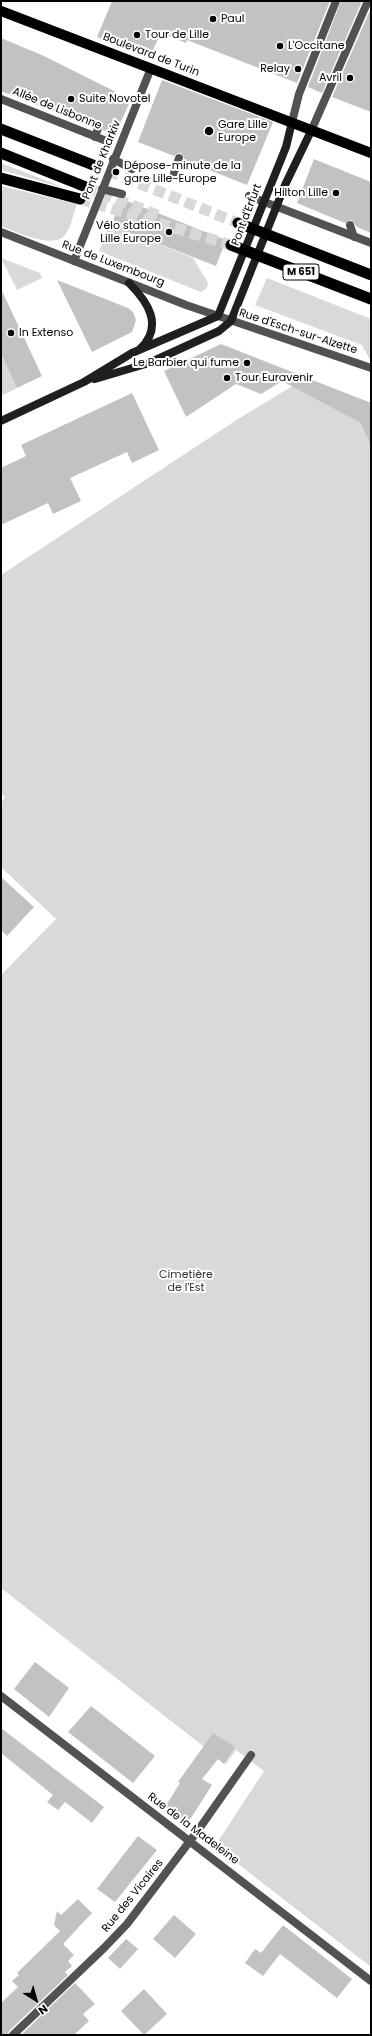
<!DOCTYPE html>
<html>
<head>
<meta charset="utf-8">
<style>
  body { margin:0 }
  #map { position:relative; width:372px; height:2036px; overflow:hidden; background:#fff; font-family:Poppins,sans-serif }
  canvas { display:block }
  .frame { position:absolute; inset:0; border:2px solid #000; pointer-events:none }
  .north { position:absolute; left:16px; top:1980px; width:40px; height:40px; -webkit-text-stroke:3px #fff; paint-order:stroke; rotate:143deg; font-size:11px; font-weight:700; line-height:16px; text-align:center; color:#000 }
  .north::after { content:''; display:block; margin:auto; width:14px; height:18px; background:#000; clip-path:polygon(50% 0,100% 100%,50% 72%,0 100%) }
</style>
</head>
<body>
<div id="map">
<canvas width="372" height="2036"></canvas>
<div class="frame"></div>
<div class="north">N</div>
</div>
<script>
const context = document.querySelector('canvas').getContext('2d');
context.lineJoin = 'round';
function paint(path, color) { context.fillStyle = color; context.fill(path, 'evenodd'); }
function stroke(path, color, width, dash) { context.strokeStyle = color; context.lineWidth = width; context.lineCap = dash ? 'butt' : 'round'; context.setLineDash(dash || []); context.stroke(path); }
function drawText(font, color, halo, rows, align = 'center') {
  context.font = font + ' Poppins,sans-serif'; context.lineWidth = 4; context.setLineDash([]); context.textBaseline = 'middle'; context.strokeStyle = halo; context.fillStyle = color; for (const [text, x, y, turn = 0] of rows) {
    context.save(); context.translate(x, y); context.rotate((+turn || 0) * Math.PI / 180); context.textAlign = isNaN(turn) ? turn : align; if (halo) context.strokeText(text, 0, 0); context.fillText(text, 0, 0); context.restore();
  }
}
paint(new Path2D(`
  M1,163L68,189L1,170Z
  M1,186L77,204C73,214 71,229 64,236C52,249 14,231 1,226Z
  M110,224L193,258L208,283L207,288L201,292L99,251Z
  M1,258L40,273L42,278L17,290Z
  M267,278L371,319V362L362,345L255,305Z
  M1,354L17,388L1,396Z
  M306,378L371,403V1967L215,1846L264,1771L236,1750L226,1764L1,1588V975L56,919L1,867V802L5,798L1,792V575L238,419Z`), '#d9d9d9');
paint(new Path2D(`
  M112,1H330L297,83L187,40L186,43L161,33L149,58L97,37Z
  M341,1H362L322,93L308,87Z
  M371,8V112L332,97Z
  M1,38L44,56L116,92L114,98L129,104L115,134L103,130L100,123H97L93,126L1,91Z
  M162,80L273,122L247,185L184,160V157L181,153H178L174,156L138,142Z
  M314,159L371,182V233L357,227L351,220L345,223L297,203Z
  M122,199L226,240L216,266L111,225Z
  M57,280L128,308L133,312L136,320L132,332L92,352Z
  M1,289L42,376L17,388L1,354Z
  M221,344L371,403V446L361,423L282,381L261,394L236,384L186,417L164,371Z
  M132,393L159,450L132,463L127,452L70,478L81,501L53,514L48,503L1,525V468L26,456L21,445Z
  M1,877L34,907L7,936L1,930Z
  M35,1662L69,1688L49,1717L14,1689Z
  M91,1706L155,1756L133,1783L68,1732Z
  M1,1728L104,1807L92,1823L65,1802L58,1810L47,1802L53,1795L1,1753Z
  M213,1733L235,1747L224,1764L218,1759L202,1779L212,1785L189,1821H183L165,1807L180,1783L178,1782Z
  M138,1836L157,1850L115,1902L97,1889Z
  M78,1899L92,1913L63,1944L74,1955L68,1961L72,1966L65,1972L68,1975L9,2031L8,2035H1V2003L18,1987L12,1981L19,1975L17,1973L60,1931L54,1925L57,1911L61,1915Z
  M174,1915L196,1934L175,1958L153,1939Z
  M283,1925L352,1979L337,1998L280,1954L263,1976L245,1963L255,1949L261,1953Z
  M126,1939L138,1949L120,1969L108,1958Z
  M75,1983L95,2004L83,2014L89,2021L74,2035H21Z
  M144,1989L167,2014L144,2035L121,2011Z`), '#c2c2c2');
stroke(new Path2D(`
  M93,165L238,223
  M86,187L160,216
  M80,199L231,245`), '#d9d9d9', 11, [11, 5.5]);
stroke(new Path2D(`
  M1,99L104,140
  M95,137L98,128
  M249,196L371,243
  M350,225L354,237`), '#525252', 8);
stroke(new Path2D(`
  M113,159L132,169
  M174,173L179,158
  M102,189L122,194`), '#525252', 8);
stroke(new Path2D(`
  M74,261L151,68
  M1,1696L371,1981
  M13,2035L104,1948L127,1924L199,1829L251,1755`), '#525252', 8);
stroke(new Path2D(`
  M292,122L299,94L336,1
  M312,129L368,1
  M1,232L186,305L371,368`), '#525252', 8);
stroke(new Path2D(`
  M129,283C148,302 164,326 140,349
  M95,379L149,363L219,331L231,321L285,185L312,129
  M1,421L84,382L132,353L218,316L286,147L292,122`), '#1f1f1f', 8);
stroke(new Path2D(`
  M1,11L371,153`), '#000', 10);
stroke(new Path2D(`
  M1,129L93,165
  M1,153L86,187
  M1,178L80,199
  M238,223L371,275
  M231,245L371,299`), '#000', 11);
for (const [x, y, r, color] of [
  [213,19,4,"#000"],
  [137,35,4,"#000"],
  [280,46,4,"#000"],
  [298,69,4,"#000"],
  [350,78,4,"#000"],
  [71,99,4,"#000"],
  [209,131,5,"#000"],
  [116,172,4,"#000"],
  [336,193,4,"#000"],
  [169,232,4,"#000"],
  [11,333,4,"#000"],
  [247,363,4,"#000"],
  [227,378,4,"#000"]
]) { const dot = new Path2D(); dot.arc(x, y, r, 0, 2 * Math.PI); context.fillStyle = color; context.fill(dot); stroke(dot, '#fff', 1.5); }
for (const [x, y, w] of [
  [301,272,36]
]) { const box = new Path2D(); box.roundRect(x - w / 2, y - 8, w, 16, 3); context.fillStyle = '#fff'; context.fill(box); stroke(box, '#000', 1); }
drawText('bold 10px', '#000', null, [
  ["M 651",301,272]
]);
drawText('11px', '#000', '#fff', [
  ["Paul",221,19],
  ["Tour de Lille",145,35],
  ["L'Occitane",288,46],
  ["Relay",290,69,"right"],
  ["Avril",342,78,"right"],
  ["Suite Novotel",79,99],
  ["Gare Lille",218,125],
  ["Europe",218,138],
  ["Dépose-minute de la",124,166],
  ["gare Lille-Europe",124,179],
  ["Hilton Lille",328,193,"right"],
  ["Vélo station",161,226,"right"],
  ["Lille Europe",161,239,"right"],
  ["In Extenso",19,333],
  ["Le Barbier qui fume",239,363,"right"],
  ["Tour Euravenir",235,378]
], 'left');
drawText('11px', '#000', '#fff', [
  ["Boulevard de Turin",151,55,21],
  ["Allée de Lisbonne",57,109,22],
  ["Pont de Kharkiv",102,160,-68],
  ["Pont d'Erfurt",247,215,-69],
  ["Rue de Luxembourg",113,264,21],
  ["Rue d'Esch-sur-Alzette",298,332,18],
  ["Rue de la Madeleine",193,1829,37],
  ["Rue des Vicaires",133,1896,-51]
]);
drawText('11px', '#303030', '#fff', [
  ["Cimetière",186,1275],
  ["de l'Est",186,1288]
]);
</script>
</body>
</html>
